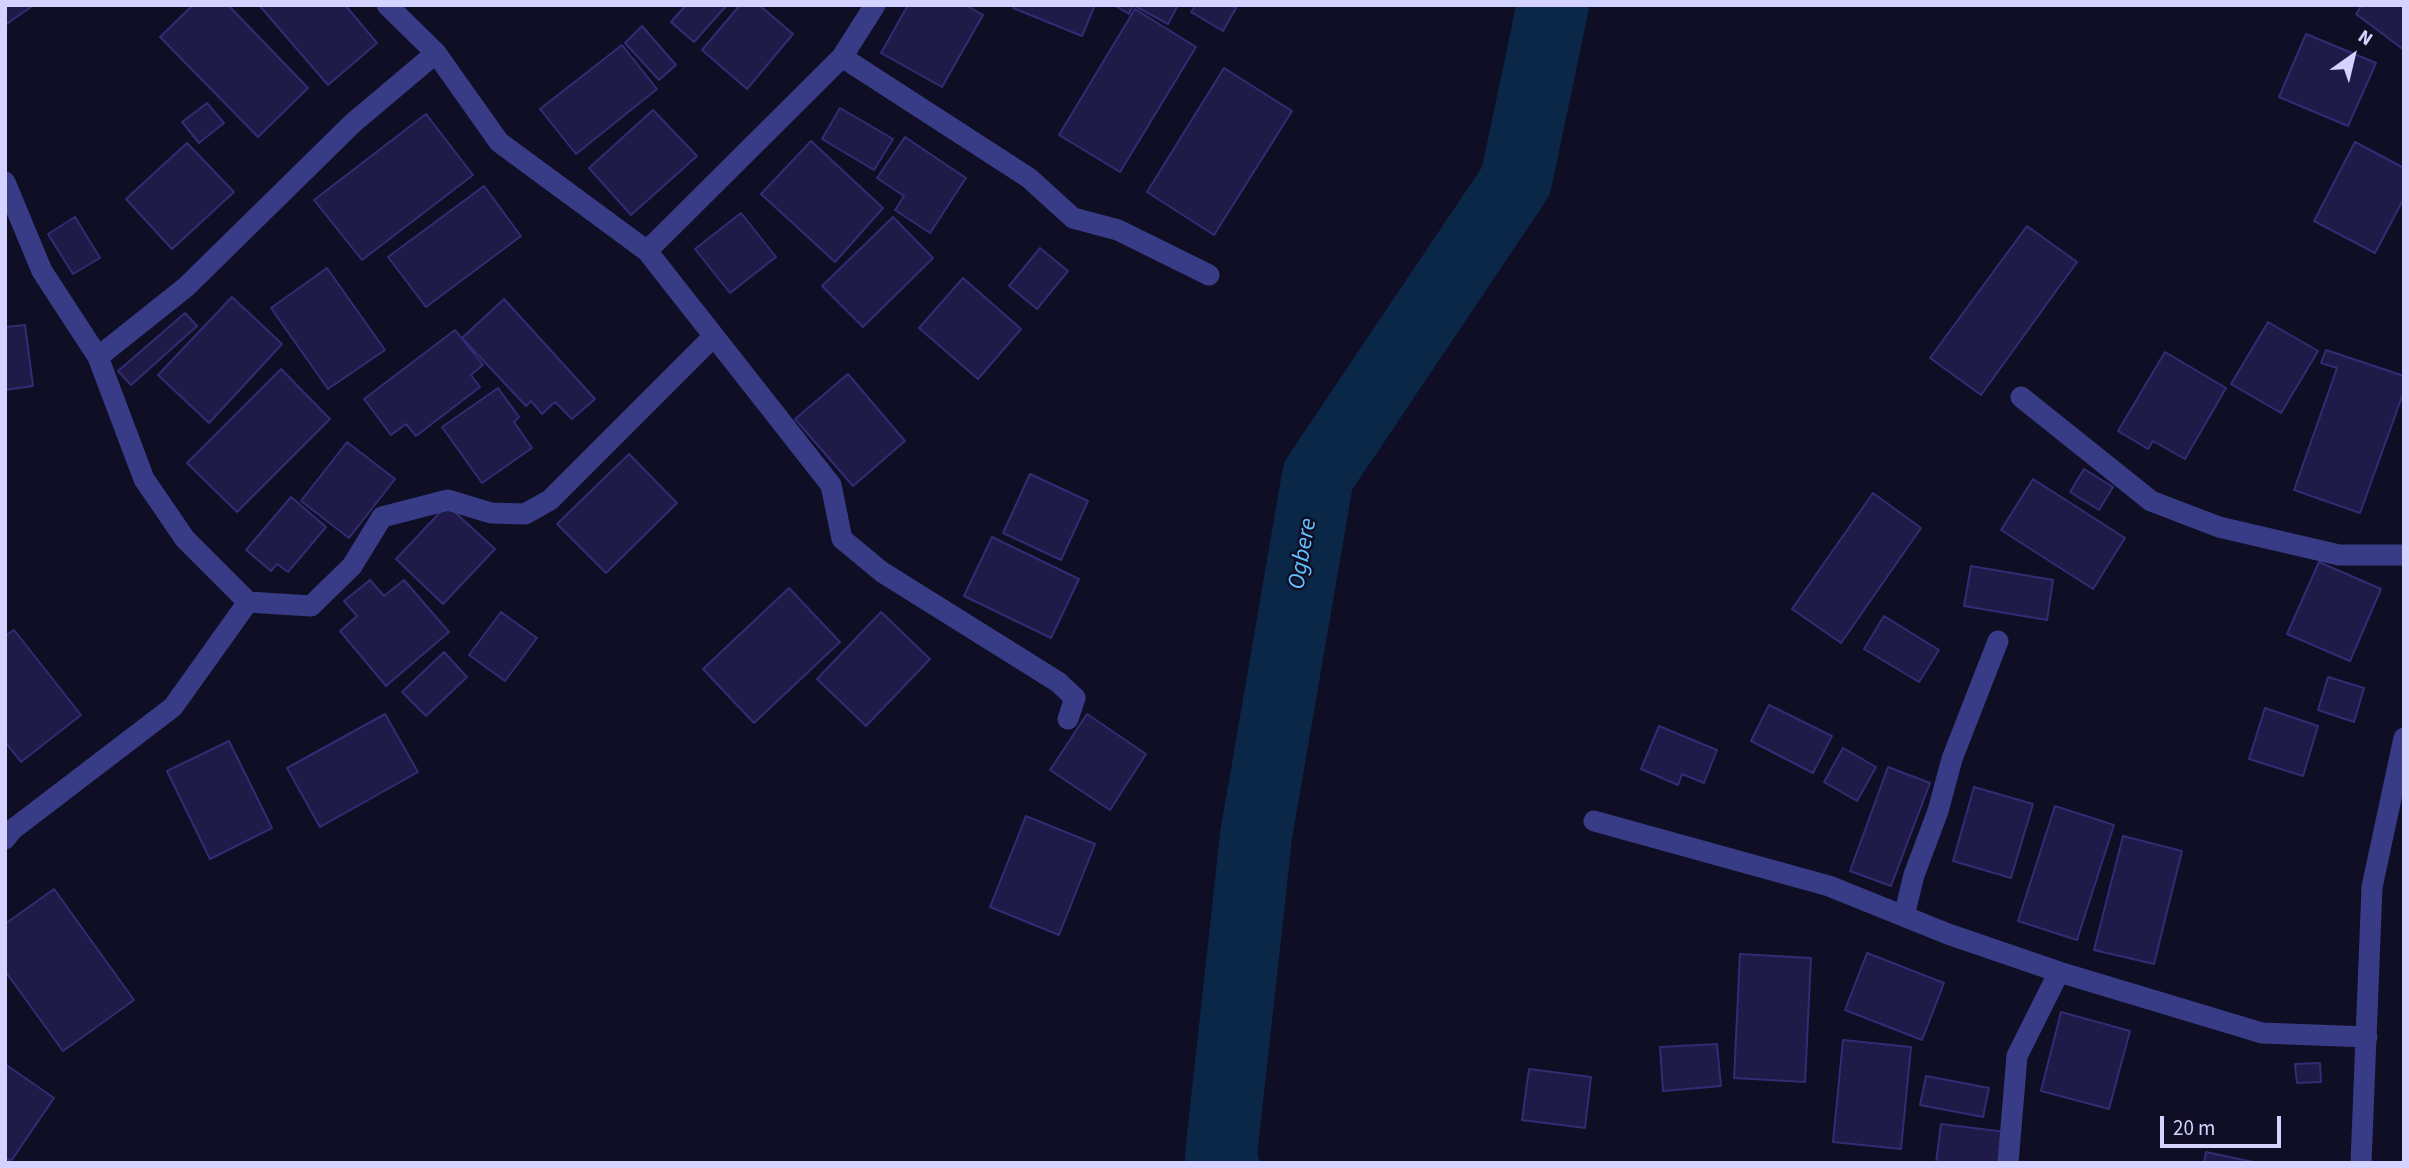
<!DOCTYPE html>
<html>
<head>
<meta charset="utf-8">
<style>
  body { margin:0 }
  #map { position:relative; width:2409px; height:1168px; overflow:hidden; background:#100e25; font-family:"Source Sans 3",sans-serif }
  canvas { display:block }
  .frame { position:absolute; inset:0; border:7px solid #d4d3ff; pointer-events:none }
  .north { position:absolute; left:2318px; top:21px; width:70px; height:70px; -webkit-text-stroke:5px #100e25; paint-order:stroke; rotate:34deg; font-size:19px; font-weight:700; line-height:28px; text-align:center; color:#d4d3ff }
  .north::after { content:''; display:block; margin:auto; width:24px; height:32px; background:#d4d3ff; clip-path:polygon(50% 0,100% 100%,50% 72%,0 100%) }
  .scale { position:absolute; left:2160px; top:1116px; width:121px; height:32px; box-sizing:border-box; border:4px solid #d4d3ff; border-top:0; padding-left:9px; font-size:21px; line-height:24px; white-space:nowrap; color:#d4d3ff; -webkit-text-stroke:5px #100e25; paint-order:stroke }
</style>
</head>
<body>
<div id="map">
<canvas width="2409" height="1168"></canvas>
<div class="frame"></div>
<div class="north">N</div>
<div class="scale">20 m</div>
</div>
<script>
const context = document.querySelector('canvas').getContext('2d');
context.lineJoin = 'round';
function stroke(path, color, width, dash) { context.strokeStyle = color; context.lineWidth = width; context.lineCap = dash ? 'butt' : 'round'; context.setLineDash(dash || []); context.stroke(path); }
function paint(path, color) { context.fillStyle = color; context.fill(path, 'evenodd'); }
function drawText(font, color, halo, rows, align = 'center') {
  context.font = font + ' "Source Sans 3",sans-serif'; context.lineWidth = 5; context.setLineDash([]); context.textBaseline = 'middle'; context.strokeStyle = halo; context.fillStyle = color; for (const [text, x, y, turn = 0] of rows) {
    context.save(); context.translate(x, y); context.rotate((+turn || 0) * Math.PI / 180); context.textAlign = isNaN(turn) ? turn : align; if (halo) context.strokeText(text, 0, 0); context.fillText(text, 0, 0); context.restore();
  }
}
stroke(new Path2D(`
  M1223,1163L1221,1155L1256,836L1318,476L1516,181L1553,5`), '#0a2748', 72);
const building = new Path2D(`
  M5,5H34L5,25Z
  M193,5H228L308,88L258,137L160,37Z
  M259,5H345L377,43L328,85Z
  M686,5H727L694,42L671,22Z
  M740,5H759L793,34L747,89L702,50Z
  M908,5H966L983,15L942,87L881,53Z
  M1015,5H1095L1082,36L1013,8Z
  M1114,5H1178L1168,24L1133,5L1129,14Z
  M1196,5H1230L1236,8L1223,31L1191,12Z
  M2362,5H2404V50L2356,14Z
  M1135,9L1196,47L1120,172L1059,135Z
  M642,26L676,65L659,80L625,43Z
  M2306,34L2376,63L2348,126L2279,97Z
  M622,45L657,89L576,154L540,109Z
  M1224,68L1292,111L1214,235L1147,192Z
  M207,103L224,123L199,143L182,122Z
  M840,108L893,139L874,170L822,139Z
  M653,110L697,156L631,215L589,168Z
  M426,114L473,175L362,260L314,200Z
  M905,137L966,178L930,233L895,210L904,196L877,178Z
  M811,141L883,208L835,262L761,194Z
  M2355,142L2404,168V198L2375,253L2314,221Z
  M187,143L234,192L172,249L126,199Z
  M484,186L521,236L426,307L388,257Z
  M741,213L776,257L730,293L695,249Z
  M75,217L100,258L73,274L48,234Z
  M893,217L933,258L863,327L822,286Z
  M2027,226L2077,262L1981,395L1930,358Z
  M1040,248L1068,271L1037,309L1009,286Z
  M327,268L385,350L328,389L271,308Z
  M963,278L1021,329L978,379L919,328Z
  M232,297L282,344L209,423L158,375Z
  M504,299L595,399L572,419L555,402L542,414L531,401L526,406L462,338Z
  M185,313L197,326L131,385L118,371Z
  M2268,322L2318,351L2281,413L2231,384Z
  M25,325L33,386L5,390V327Z
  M455,330L483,365L471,375L480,387L416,436L406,424L391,435L364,399Z
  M2326,350L2404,376V391L2360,513L2294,490L2337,368L2321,363Z
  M2165,352L2226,388L2185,459L2153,441L2148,449L2118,431Z
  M281,369L330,419L237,512L187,463Z
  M848,374L905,441L853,486L795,419Z
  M498,388L519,417L514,422L532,448L482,483L442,427Z
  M347,442L395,479L349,538L301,501Z
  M629,454L677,503L606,573L557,524Z
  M2084,469L2113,487L2099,510L2070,492Z
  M1030,474L1088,501L1061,560L1003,533Z
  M2033,479L2125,538L2093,589L2001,530Z
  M1873,493L1921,528L1841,643L1792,609Z
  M291,497L326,527L288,572L277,564L271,571L246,550Z
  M447,505L495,549L443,604L396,559Z
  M992,537L1079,579L1051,638L964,596Z
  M2319,562L2381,589L2350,661L2287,634Z
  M1971,566L2053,580L2047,620L1964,606Z
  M370,580L384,596L404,580L449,632L386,686L340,631L357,616L344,601Z
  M789,588L840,642L754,723L703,669Z
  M501,612L537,638L505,681L469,655Z
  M881,612L930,659L866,726L817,679Z
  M1884,616L1939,650L1919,682L1864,649Z
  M14,630L81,715L21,762L5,742V636Z
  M444,652L467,677L426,716L402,692Z
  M2328,677L2364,688L2354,722L2318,710Z
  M1769,705L1832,736L1813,773L1751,741Z
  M2265,708L2318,726L2303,776L2249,759Z
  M385,714L418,772L320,827L287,768Z
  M1087,714L1146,754L1110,810L1050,770Z
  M1659,726L1717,750L1704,783L1682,774L1678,785L1641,769Z
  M229,741L272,828L210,859L167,771Z
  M1843,748L1876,767L1857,801L1824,782Z
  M1888,767L1930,783L1891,886L1850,871Z
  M1974,787L2033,804L2011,878L1953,861Z
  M2055,806L2114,825L2077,940L2018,921Z
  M1026,816L1095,844L1059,935L990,907Z
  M2123,836L2182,851L2154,964L2094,950Z
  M54,889L134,1000L63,1051L5,971V924Z
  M1867,953L1944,983L1922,1040L1845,1010Z
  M1740,954L1811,958L1805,1082L1734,1078Z
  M2061,1012L2130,1031L2109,1109L2041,1091Z
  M1843,1040L1911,1047L1901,1149L1833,1142Z
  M1717,1044L1721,1086L1663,1091L1660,1047Z
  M2320,1063L2321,1082L2297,1083L2295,1064Z
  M5,1064L54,1098L11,1161L5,1158Z
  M1529,1069L1591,1077L1585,1128L1522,1120Z
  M1926,1076L1989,1088L1983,1117L1920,1105Z
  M1941,1124L2006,1132L2003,1163H1936Z
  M2206,1152L2258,1163H2204Z`);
paint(building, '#1f1a47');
stroke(building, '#332b74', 2);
stroke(new Path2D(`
  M387,5L436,53L499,142L647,251L831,485L842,539L882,572L1058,682L1075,698L1068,719
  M842,57L1029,178L1073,218L1118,230L1209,275
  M5,182L42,271L98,357L144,479L185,539L248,602L311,606L352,566L382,517L448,500L491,513L525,514L550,500L712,338
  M647,251L842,57L875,5
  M98,357L186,287L353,123L436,53
  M2021,397L2151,501L2219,527L2339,555H2404
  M1594,821L1829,886L1948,934L2059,972L2262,1033L2367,1037
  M5,839L12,830L173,707L248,602
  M1904,916L1914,875L1938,811L1952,759L1998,641
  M2008,1163L2017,1056L2059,972
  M2361,1163L2372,887L2404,738`), '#383c86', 21);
drawText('italic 24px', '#61c4ff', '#100e25', [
  ["Ogbere",1304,554,-80]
]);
</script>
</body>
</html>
